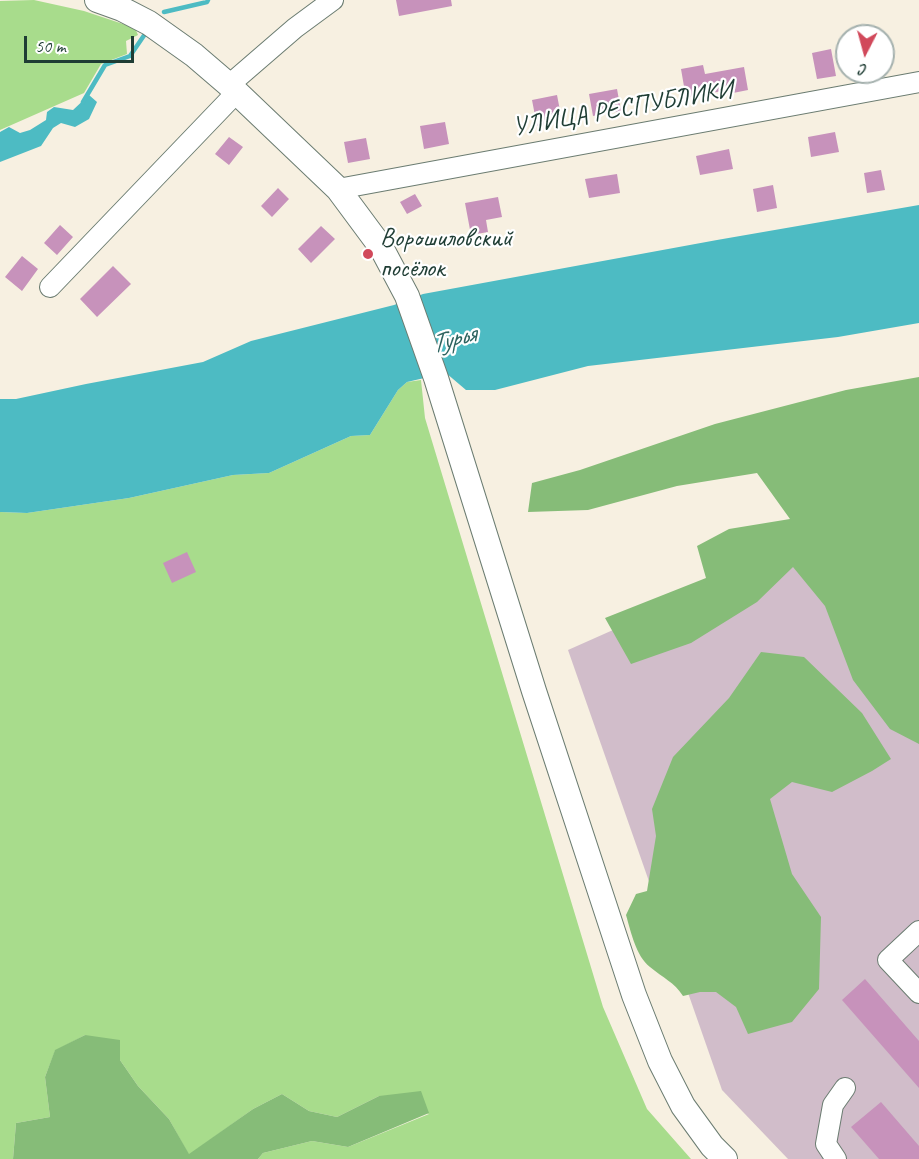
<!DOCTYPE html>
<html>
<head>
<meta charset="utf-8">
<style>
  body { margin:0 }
  #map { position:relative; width:919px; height:1159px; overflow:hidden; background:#f7f0e1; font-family:Caveat,sans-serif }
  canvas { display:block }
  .north { position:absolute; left:835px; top:24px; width:60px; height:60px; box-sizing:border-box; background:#fff; border:2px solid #a5b1ae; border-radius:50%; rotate:186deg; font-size:16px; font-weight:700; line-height:24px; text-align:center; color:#1f3d34 }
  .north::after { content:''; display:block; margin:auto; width:21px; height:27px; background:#d1495b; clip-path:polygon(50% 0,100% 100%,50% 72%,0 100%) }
  .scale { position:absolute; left:24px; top:36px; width:110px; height:27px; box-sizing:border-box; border:3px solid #1f3d34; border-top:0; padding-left:8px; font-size:18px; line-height:21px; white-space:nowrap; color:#1f3d34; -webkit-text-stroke:4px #fff; paint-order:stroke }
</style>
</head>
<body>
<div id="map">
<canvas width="919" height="1159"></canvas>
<div class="north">С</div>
<div class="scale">50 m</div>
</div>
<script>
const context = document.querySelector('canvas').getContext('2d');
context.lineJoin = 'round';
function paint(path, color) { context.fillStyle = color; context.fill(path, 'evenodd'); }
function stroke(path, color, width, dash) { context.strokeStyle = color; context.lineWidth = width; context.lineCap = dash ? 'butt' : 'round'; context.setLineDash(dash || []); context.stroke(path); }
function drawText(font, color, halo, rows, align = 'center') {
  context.font = font + ' Caveat,sans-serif'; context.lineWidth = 4.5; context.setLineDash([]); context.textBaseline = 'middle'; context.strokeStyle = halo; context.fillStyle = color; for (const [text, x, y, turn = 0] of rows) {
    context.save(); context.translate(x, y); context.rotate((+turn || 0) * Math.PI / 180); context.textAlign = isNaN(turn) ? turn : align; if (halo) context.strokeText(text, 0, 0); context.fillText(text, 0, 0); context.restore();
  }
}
paint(new Path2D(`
  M919,494V1159H788L722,1090L568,650Z`), '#d1bdca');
paint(new Path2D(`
  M34,0L84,11L135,28L138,35L126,41L127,54L101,64L84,93L0,130V1Z
  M421,380L425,418L603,1007L647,1109L691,1159H258L263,1153L312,1141L348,1147L429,1114L379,1096L337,1117L309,1111L282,1094L253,1109L189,1155L169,1119L138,1086L120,1060L85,1035L55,1051L45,1077L50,1117L16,1123L13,1159H0V512L27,513L129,498L233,475L269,473L351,436L370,435L398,390L407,382Z`), '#a8dc8c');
paint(new Path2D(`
  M919,377V744L890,729L853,680L825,606L793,567L757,602L691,643L631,664L605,618L706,578L697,546L729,529L790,519L757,473L677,486L588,510L528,512L532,483L580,470L715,424L846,390Z
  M761,652L804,657L862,713L891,759L872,771L832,792L792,782L770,799L792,874L821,917L819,989L792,1022L748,1034L736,1007L716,992H700L683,996C674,982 663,978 650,967C636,956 631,932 626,915L636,894L647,891L656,836L652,809L673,757L729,698Z
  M85,1035L120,1040V1060L138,1086L169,1119L189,1154L253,1109L282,1094L309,1111L337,1117L379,1096L421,1091L429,1113L348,1147L312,1141L263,1153L258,1159H13L16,1123L50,1117L45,1077L55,1050Z`), '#86bc78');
paint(new Path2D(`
  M89,95L97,102L89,119L75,127L61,123L53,128L41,146L0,162V132L9,127L20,133L30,130L46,120L47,112L54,107L73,110Z
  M919,205V323L838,337L588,366L495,390H466L446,373L407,382L398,390L370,435L351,436L269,473L233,475L129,498L27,513L0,512V399H16L86,384L203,362L251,341L394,305L423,294L717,240Z`), '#4dbbc3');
stroke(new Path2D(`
  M164,12L207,2L208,0
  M83,102L105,65L130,56L145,34`), '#4dbbc3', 4.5);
paint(new Path2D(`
  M396,0H451L452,6L399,16Z
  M831,49L836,76L817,79L812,53Z
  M703,65L705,74L744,67L748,90L728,94L727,90L686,98L681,69Z
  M617,89L621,111L593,116L589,94Z
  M557,95L562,121L537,126L532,100Z
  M445,122L449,144L424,149L420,126Z
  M835,132L839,152L811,157L808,137Z
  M229,137L243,147L229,165L215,154Z
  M366,138L370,159L348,163L344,142Z
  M729,149L733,169L700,175L696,156Z
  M881,170L885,190L867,193L864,173Z
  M617,174L620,193L589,198L585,179Z
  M773,185L777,208L757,212L753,189Z
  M278,188L289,199L272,217L261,206Z
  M415,194L422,206L407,214L400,202Z
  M498,197L502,217L486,220L488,232L471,235L465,203Z
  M60,225L73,237L57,255L44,243Z
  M321,226L335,239L311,263L298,249Z
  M22,256L38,269L22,291L5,277Z
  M113,266L131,284L97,317L80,299Z
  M187,552L196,572L172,583L163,563Z
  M865,979L919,1041V1088L842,1000Z
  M881,1102L919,1146V1159H879L851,1127Z`), '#c792bb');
const minor = new Path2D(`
  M229,85L295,28L333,0
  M338,189L919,82
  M50,287L237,92
  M919,931L888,960L919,993
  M836,1159L826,1144L833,1105L845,1088`);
const major = new Path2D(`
  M97,0L122,9L149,23L194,55L229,85L338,189L381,247L407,296L436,378L534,691L634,995L660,1061L683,1106L712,1146L725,1159`);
stroke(minor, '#6b7c71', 22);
stroke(major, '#6b7c71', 26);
stroke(minor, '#fff', 20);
stroke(major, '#fff', 24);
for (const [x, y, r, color] of [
  [368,254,6,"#d1495b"]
]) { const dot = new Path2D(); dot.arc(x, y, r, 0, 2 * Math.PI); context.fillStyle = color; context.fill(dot); stroke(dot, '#fff', 2); }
drawText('26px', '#1f3d34', '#fff', [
  ["УЛИЦА РЕСПУБЛИКИ",623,109,-10]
]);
drawText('26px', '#1f3d34', '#fff', [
  ["Ворошиловский",380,239],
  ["посёлок",380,269]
], 'left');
drawText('italic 27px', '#2d635f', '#fff', [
  ["Турья",453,340,-15]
]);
</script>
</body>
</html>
